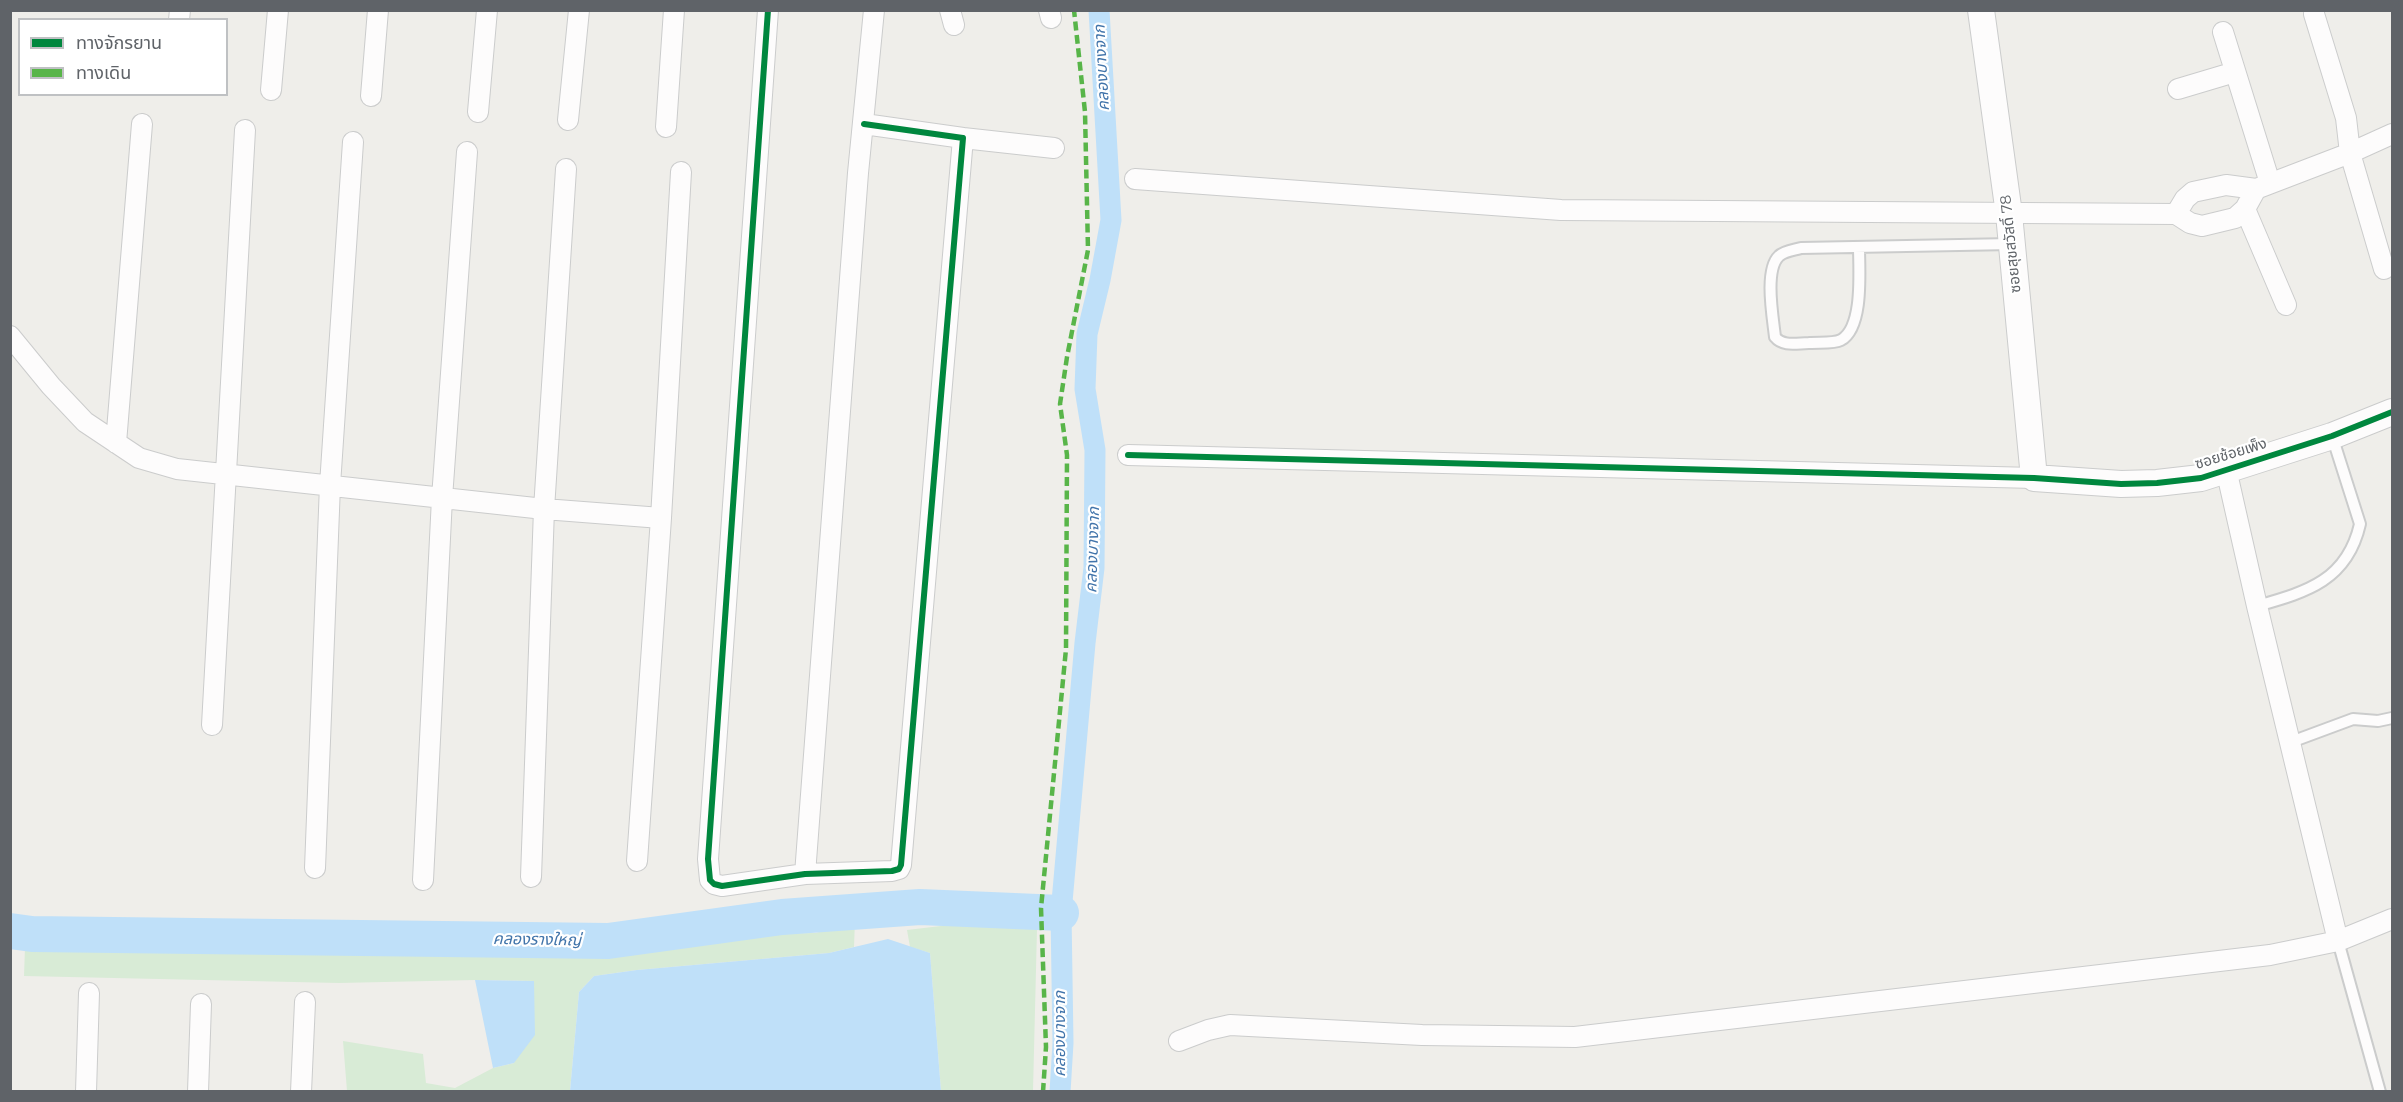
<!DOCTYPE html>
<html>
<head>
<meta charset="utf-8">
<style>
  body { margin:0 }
  #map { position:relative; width:2403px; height:1102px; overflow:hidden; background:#efeeea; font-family:Montserrat,"Noto Sans Thai",sans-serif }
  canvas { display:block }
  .frame { position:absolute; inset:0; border:12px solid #5f6368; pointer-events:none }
  .legend { position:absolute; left:18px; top:18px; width:210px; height:78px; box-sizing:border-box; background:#fff; border:2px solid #bfc1c3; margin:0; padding:8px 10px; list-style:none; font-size:18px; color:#5f6368 }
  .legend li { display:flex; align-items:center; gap:12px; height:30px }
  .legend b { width:30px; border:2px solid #bfc1c3 }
</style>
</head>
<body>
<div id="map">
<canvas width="2403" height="1102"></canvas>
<div class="frame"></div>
<ul class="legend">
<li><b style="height:8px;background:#00873e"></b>ทางจักรยาน</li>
<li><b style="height:8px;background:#58b549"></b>ทางเดิน</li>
</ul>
</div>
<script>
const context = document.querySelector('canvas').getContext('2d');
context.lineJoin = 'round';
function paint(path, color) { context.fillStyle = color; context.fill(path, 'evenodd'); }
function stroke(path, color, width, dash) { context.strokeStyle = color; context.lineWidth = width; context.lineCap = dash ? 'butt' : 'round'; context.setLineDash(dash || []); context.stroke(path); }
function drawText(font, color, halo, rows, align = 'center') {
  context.font = font + ' Montserrat,"Noto Sans Thai",sans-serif'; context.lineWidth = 4.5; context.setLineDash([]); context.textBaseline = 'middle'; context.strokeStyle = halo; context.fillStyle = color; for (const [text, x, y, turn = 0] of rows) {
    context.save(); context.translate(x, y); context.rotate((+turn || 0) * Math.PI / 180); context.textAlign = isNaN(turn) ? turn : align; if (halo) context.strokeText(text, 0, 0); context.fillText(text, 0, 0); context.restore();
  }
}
paint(new Path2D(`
  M855,920L854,947L829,953L637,970L594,976L579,992L570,1091H347L343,1041L423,1054L426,1083L455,1088L493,1068L514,1063L534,981L475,980L339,983L24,976L25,947L145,952L330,951L481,954L645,946L723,934L816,933Z
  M1028,922L1037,929L1033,1091H941L930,953L910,947L907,930L941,926Z`), '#d8ebd6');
paint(new Path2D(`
  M888,939L930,953L941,1091H570L579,992L594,976L637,970L829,953Z
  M475,980L534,981L535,1035L514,1063L493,1068Z`), '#bfe0f9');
stroke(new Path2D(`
  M1060,1092L1063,1043L1061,913L1085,643L1094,568L1095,450L1085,389L1087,334L1100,280L1111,220L1099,10`), '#bfe0f9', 21);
stroke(new Path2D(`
  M10,931L32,934L608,941L782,917L920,907L1061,913`), '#bfe0f9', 36);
const service = new Path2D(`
  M1859,247C1859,270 1864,327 1841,340C1833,344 1819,342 1809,343C1797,343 1783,347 1775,337C1773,318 1764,270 1779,256C1784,251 1794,250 1801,248L2012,244
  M2257,606C2306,592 2347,581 2360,524L2332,436
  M2291,742L2353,719L2378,721L2392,718
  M2338,941L2380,1092`);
const minor = new Path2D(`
  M768,10L708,859L710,880L714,884L722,886L805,874L892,871L899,869L901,865L963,138L864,124
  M950,10L954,25
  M1049,10L1051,18
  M2314,14L2346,118L2350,153L2384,269
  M179,20L180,10
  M2223,32L2270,183
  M2178,89L2235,72
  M271,90L278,10
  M371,96L378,10
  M478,112L487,10
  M568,120L579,10
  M666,127L674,10
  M963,138L1054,148
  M1135,179L1561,210L2176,214L2190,223L2202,226L2235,218L2245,209L2256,189
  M2245,209L2286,305
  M2176,214L2185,199L2193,192L2226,185L2256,189L2350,153L2392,134
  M10,336L51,386L85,422L139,458L177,469L544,509L661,518
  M116,443L142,124
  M1128,455L2034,478
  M2226,469L2257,606L2338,941
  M212,725L245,130
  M637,861L661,518L681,172
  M315,868L330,485L353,142
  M805,874L858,173L874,10
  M531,877L544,509L566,169
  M423,880L442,498L467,152
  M1179,1041L1208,1030L1230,1025L1422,1035L1575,1037L2270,955L2338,941L2392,919
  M86,1092L89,993
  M198,1092L201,1004
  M301,1092L305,1002`);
const tertiary = new Path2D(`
  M1981,10L2009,214L2034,478L2121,484L2157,483L2201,478L2332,436L2392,412`);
stroke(service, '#cbcccc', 14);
stroke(minor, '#cbcccc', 22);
stroke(tertiary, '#cbcccc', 28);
stroke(service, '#fdfcfc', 10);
stroke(minor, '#fdfcfc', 20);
stroke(tertiary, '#fdfcfc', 26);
stroke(new Path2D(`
  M1043,1092L1046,1047L1041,908L1066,649L1067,455L1060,404L1067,357L1088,250L1085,112L1074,10`), '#58b549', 4.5, [9, 4.5]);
stroke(new Path2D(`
  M768,10L708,859L710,880L714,884L722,886L805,874L892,871L899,869L901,865L963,138L864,124
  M1128,455L2034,478L2121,484L2157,483L2201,478L2332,436L2392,412`), '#00873e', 6);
drawText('15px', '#5f6368', '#fff', [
  ["ซอยสุขสวัสดิ์ 78",2011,244,-96],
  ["ซอยช้อยเพ็ง",2231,454,-17]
]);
drawText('italic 16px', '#4174aa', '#fff', [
  ["คลองบางจาก",1102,68,-93],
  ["คลองบางจาก",1093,550,-88],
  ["คลองรางใหญ่",537,940,1],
  ["คลองบางจาก",1060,1034,-90]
]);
</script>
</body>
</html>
